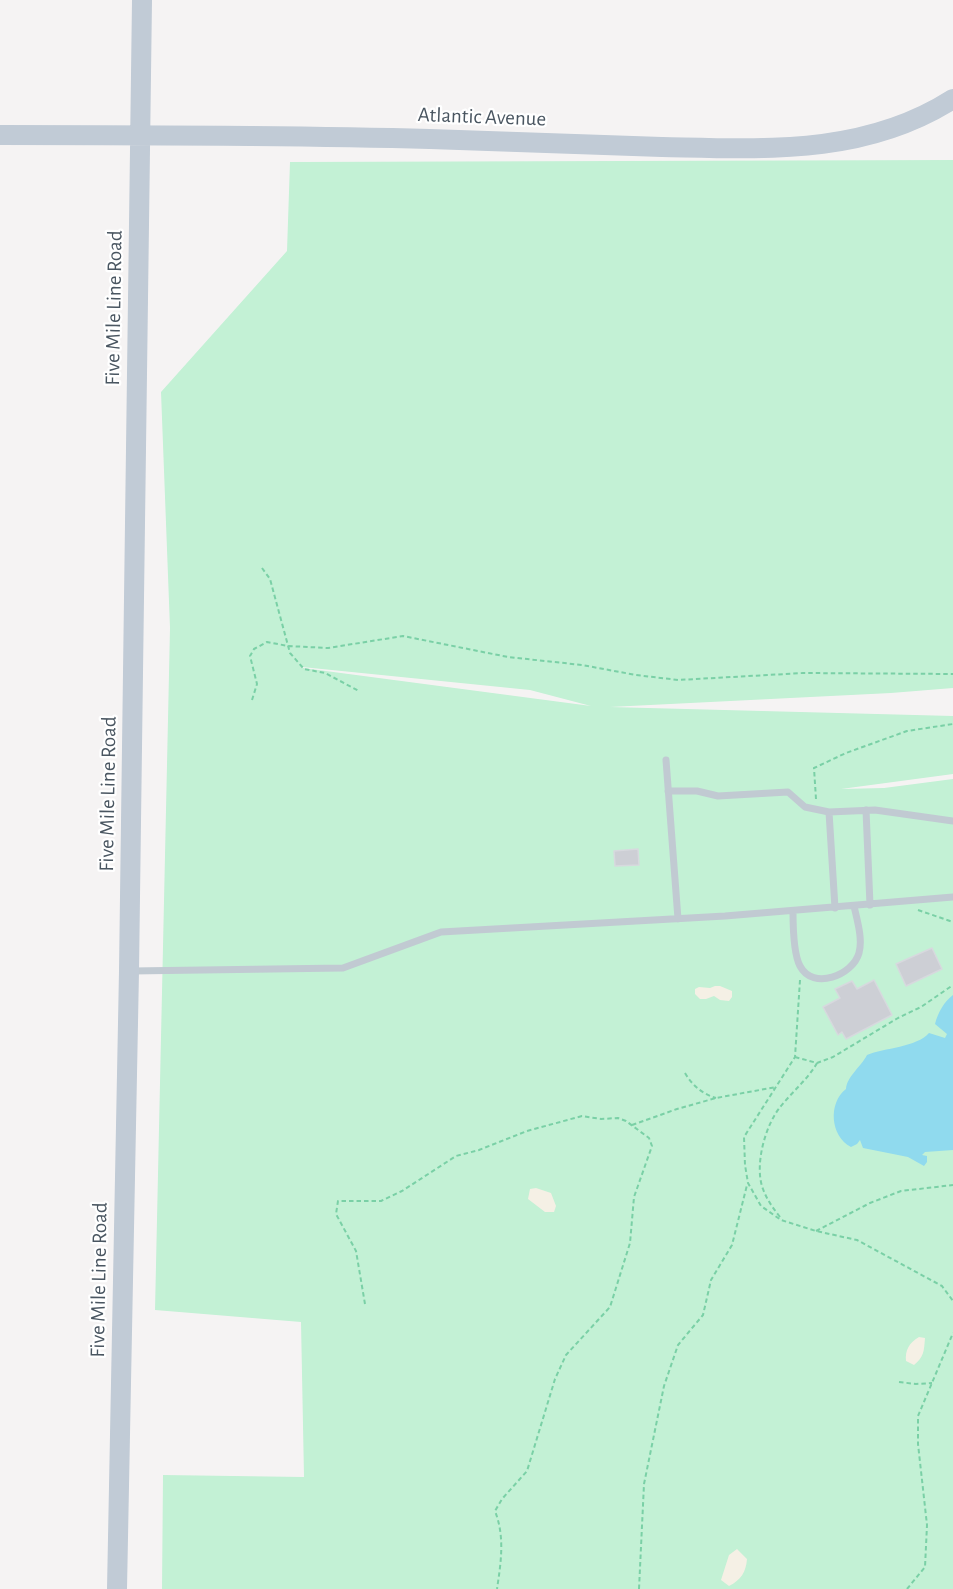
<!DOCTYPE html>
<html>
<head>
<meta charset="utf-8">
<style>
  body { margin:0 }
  canvas { display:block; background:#f5f3f3 }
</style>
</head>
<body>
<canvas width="953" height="1589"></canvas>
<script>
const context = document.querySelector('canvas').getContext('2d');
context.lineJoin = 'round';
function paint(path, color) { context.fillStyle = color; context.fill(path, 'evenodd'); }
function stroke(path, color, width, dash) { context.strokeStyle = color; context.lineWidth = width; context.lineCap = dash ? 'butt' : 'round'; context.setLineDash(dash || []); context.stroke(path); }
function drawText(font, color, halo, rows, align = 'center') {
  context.font = font + ' "Alegreya Sans",sans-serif'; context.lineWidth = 4.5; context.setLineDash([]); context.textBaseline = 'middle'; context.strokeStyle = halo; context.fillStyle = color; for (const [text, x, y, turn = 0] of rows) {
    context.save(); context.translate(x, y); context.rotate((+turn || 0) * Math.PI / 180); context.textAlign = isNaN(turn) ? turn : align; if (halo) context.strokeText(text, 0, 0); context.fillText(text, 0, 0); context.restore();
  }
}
paint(new Path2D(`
  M953,160V688L891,693L610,707L953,716V774L841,789L884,788L953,779V1589H162L163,1475L304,1477L301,1322L155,1310L170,628L161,392L287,251L290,162ZM302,667L530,690L591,706L303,668Z`), '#c3f1d5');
paint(new Path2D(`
  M715,986H720L732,991V997L729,1001L720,1000L714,996L706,999H700L695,994V989L699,987L710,988Z
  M536,1188L551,1193L556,1206L554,1212H545L528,1199L530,1189Z
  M919,1337L925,1338C924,1351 924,1357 914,1365L906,1361C905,1350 909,1343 919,1337Z
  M737,1549L747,1559C746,1572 741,1580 729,1586L721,1580L729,1555Z`), '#f5f0e5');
paint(new Path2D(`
  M953,995V1150L925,1152L922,1155L927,1156V1162L924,1166L908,1157L863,1148L860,1140L857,1144L851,1147C830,1136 828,1103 846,1089C847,1076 861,1067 867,1055C884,1048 917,1047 929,1033L945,1038L947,1034L935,1024C938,1012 944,1002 953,995Z`), '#90daee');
const building = new Path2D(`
  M638,849L639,865L615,866L614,851Z
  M932,948L942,969L906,986L896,964Z
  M874,980L892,1015L846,1039L842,1032L838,1035L823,1007L840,998L835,989L852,981L857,989Z`);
paint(building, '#cdcfd5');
stroke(building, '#d7d9de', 1.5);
stroke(new Path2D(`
  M262,568L270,579L290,653L304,669L325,673L359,691
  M252,700L257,684L250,656L254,649L267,642L288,646L328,648L403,636L508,657L582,665L636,675L678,680L803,673L953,674
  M816,799L814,768L846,753L907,731L953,724
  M918,910L953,922
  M800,980L795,1057L744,1137L745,1165L748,1183L761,1206L781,1220L816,1231L857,1240L942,1286L953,1301
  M795,1057L817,1063L833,1057L898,1018L921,1007L953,985
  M685,1073C692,1085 702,1094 716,1098
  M632,1125L677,1109L716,1098L776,1087
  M780,1217C773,1208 767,1200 763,1189C754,1166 765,1125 781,1106C793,1091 808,1079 817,1063
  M816,1231L870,1203L901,1191L953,1185
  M365,1304L356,1251L336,1214L338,1201H381L402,1191L456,1156L479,1150L527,1131L582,1116L601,1119L618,1118L626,1121L649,1138L652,1146L634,1197L630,1243L610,1307L566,1355L555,1379L527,1471L502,1499L495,1511C505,1537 501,1562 497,1589
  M899,1382L916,1384L932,1383
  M639,1589L644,1484L664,1386L678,1345L703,1315L711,1280L732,1245L747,1185
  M907,1589L925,1567L927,1525L918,1444V1416L953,1333`), '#7ad0a6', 2, [4.5, 3]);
stroke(new Path2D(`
  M666,760L678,919
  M668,791H697L718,796L788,792L805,807L829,812L875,810L953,821
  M866,810L870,905
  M829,812L835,908
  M793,911C793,925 793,953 800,966C813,991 853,975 859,953C863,939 857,920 854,906
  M132,971L343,968L441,932L725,916L953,897`), '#c1cad2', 7);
stroke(new Path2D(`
  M0,135C143,135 287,135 430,139C508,141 585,145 662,147C763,149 864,156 953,99
  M117,1589L129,971L142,0`), '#c1cbd6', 20);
drawText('21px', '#4a5661', '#fff', [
  ["Atlantic Avenue",482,117,2],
  ["Five Mile Line Road",114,308,-89],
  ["Five Mile Line Road",108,794,-89],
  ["Five Mile Line Road",99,1280,-89]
]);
</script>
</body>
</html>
